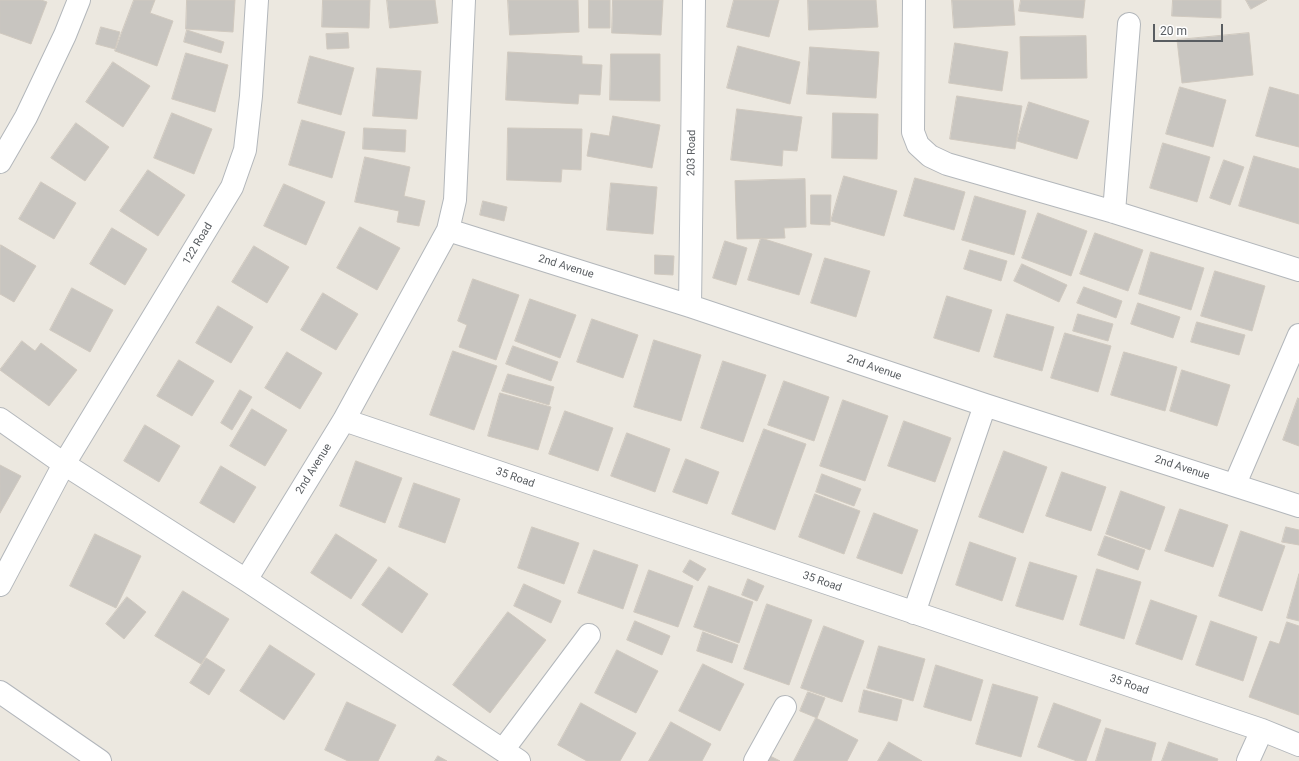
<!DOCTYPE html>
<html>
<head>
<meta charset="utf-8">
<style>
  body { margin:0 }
  #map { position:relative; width:1299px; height:761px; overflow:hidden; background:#ece8e0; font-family:Roboto,sans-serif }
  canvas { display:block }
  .scale { position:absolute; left:1153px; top:24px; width:70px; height:18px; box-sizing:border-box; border:2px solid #595d61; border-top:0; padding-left:5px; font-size:12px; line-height:14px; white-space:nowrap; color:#595d61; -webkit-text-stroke:3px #fff; paint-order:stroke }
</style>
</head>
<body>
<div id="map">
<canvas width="1299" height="761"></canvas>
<div class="scale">20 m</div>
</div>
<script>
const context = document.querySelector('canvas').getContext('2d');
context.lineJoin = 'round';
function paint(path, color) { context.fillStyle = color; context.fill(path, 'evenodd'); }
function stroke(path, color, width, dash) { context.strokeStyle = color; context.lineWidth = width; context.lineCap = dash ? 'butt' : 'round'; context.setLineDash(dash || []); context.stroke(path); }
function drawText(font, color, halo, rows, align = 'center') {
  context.font = font + ' Roboto,sans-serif'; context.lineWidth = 3; context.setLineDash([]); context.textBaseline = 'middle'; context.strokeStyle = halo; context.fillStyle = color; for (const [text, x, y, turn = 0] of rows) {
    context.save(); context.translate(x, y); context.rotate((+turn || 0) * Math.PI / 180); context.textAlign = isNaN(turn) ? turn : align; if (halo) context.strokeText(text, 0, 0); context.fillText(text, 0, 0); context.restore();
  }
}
const building = new Path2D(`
  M0,0H41L47,2L31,44L0,33Z
  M134,0H155L150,13L173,21L157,66L115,51Z
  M187,0H235L233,32L186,29Z
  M323,0H370L369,28L322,27Z
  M387,0H435L438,23L390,28Z
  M508,0H578L579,32L510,35Z
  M589,0H610V28H589Z
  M613,0H663L661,35L612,33Z
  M734,0H779L769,37L727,27Z
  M808,0H876L878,27L809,30Z
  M952,0H1013L1015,25L954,28Z
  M1021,0H1085L1083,18L1019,11Z
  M1173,0H1221V18L1172,16Z
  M1246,0H1267L1251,9Z
  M101,27L120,32L115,49L96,44Z
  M187,30L224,42L221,53L184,42Z
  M348,33L349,48L327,49L326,34Z
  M1249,33L1253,75L1182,83L1177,40Z
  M1086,36L1087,78L1021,79L1020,37Z
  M955,43L1008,52L1002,91L949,83Z
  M738,46L800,62L790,104L727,88Z
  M810,47L879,52L876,98L807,94Z
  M508,52L582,56V64L602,65L600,95L579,94L578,104L506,100Z
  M186,53L228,65L215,112L172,99Z
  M611,54H660V101L610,100Z
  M310,56L354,68L341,115L298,103Z
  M113,62L150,86L123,127L86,102Z
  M377,68L421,71L417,119L373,116Z
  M1180,87L1226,100L1213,147L1166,134Z
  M1270,87L1299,95V147L1256,136Z
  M957,96L1022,106L1015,149L950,139Z
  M1029,102L1089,121L1077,159L1017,141Z
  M737,109L802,117L797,151L783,150L782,166L731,160Z
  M172,113L212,129L194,174L154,158Z
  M833,113L878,114L877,159L832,158Z
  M613,116L660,125L652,168L587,156L591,133L609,136Z
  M302,120L345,132L332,178L289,165Z
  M76,123L109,147L85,181L51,158Z
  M364,128L406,130L405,152L363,149Z
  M508,128L582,129L581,170L562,169L561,182L507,180Z
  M1163,143L1210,157L1197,202L1150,188Z
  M1254,156L1299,169V224L1239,206Z
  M365,157L410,167L404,196L425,201L419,226L397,222L399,211L355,202Z
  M1224,160L1244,167L1230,205L1210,198Z
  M148,170L185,195L158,236L120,211Z
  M844,176L897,191L884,236L831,221Z
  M915,178L965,192L954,230L904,216Z
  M805,179L806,227L784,228L785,238L737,239L735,181Z
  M41,182L76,203L54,239L19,219Z
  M611,183L657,187L653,234L607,230Z
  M284,184L325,202L306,245L264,226Z
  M811,195H831L830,225L811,224Z
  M975,196L1026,211L1014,255L962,240Z
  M483,201L507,207L504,221L480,215Z
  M1038,213L1087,231L1071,276L1022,258Z
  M360,227L400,248L377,290L337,268Z
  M112,228L147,249L125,285L90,264Z
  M1095,233L1143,250L1128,291L1080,274Z
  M761,238L812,254L799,295L748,280Z
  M725,241L747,248L736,285L713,278Z
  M1,245L36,266L14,302L0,294V248Z
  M254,246L289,267L267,303L232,282Z
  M970,250L1007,261L1001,281L964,269Z
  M1151,252L1204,268L1191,310L1139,294Z
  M655,255L674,256L673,275L655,274Z
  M825,258L870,271L856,317L811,303Z
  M1022,264L1067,285L1059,302L1014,281Z
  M1215,271L1265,286L1252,331L1201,316Z
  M473,279L519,295L496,360L459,347L467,325L458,321Z
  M1084,287L1122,301L1116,318L1077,303Z
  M72,288L113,310L90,352L50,330Z
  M323,293L358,314L336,350L301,330Z
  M947,296L992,310L979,352L934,338Z
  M530,299L576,315L560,358L515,341Z
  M1138,303L1180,317L1173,338L1131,324Z
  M218,306L253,327L231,363L196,343Z
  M1007,314L1054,327L1042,371L994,357Z
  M1078,314L1113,324L1108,341L1073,331Z
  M592,319L638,335L623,378L577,362Z
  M1197,322L1245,335L1239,355L1191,342Z
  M1065,333L1111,346L1098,392L1051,378Z
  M654,340L701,355L681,421L634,407Z
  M22,341L35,351L41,343L77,370L49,406L0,370Z
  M513,346L558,362L551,381L506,364Z
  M453,351L497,366L474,430L430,415Z
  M287,352L322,373L300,409L265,388Z
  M1124,352L1177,367L1165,411L1111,395Z
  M179,360L214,381L192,416L157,396Z
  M723,361L766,375L743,442L701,428Z
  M1182,370L1230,385L1217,426L1170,411Z
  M508,374L554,387L549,405L502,391Z
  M784,381L829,397L814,441L768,425Z
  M240,390L252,397L232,430L221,423Z
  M500,393L551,407L538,450L488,436Z
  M1298,398L1299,399V446L1283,440Z
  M843,400L888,416L865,481L820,466Z
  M252,409L287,430L265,466L230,446Z
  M565,411L613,428L598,471L549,454Z
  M904,421L951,438L935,482L888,466Z
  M145,425L180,446L159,482L124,461Z
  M764,429L806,444L775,530L732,514Z
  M627,433L670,449L655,492L611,476Z
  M1004,451L1047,467L1023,533L979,517Z
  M686,459L719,472L707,504L673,492Z
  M356,461L402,478L385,523L340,506Z
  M0,465L21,476L0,513Z
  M221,466L256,487L234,523L200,503Z
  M1062,472L1106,487L1091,531L1046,516Z
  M822,474L861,489L854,506L816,492Z
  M414,483L460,499L445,543L399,527Z
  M1121,491L1165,507L1150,550L1106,534Z
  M815,494L860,511L844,554L799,537Z
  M1180,509L1228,525L1213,567L1165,551Z
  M874,513L918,530L902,574L857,558Z
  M532,527L579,543L564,584L518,568Z
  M1286,527L1299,530V545L1282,542Z
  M1241,531L1285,546L1262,611L1219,596Z
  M95,534L141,556L116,608L70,586Z
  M336,534L377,560L351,599L311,573Z
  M1105,536L1145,550L1138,570L1098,555Z
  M970,542L1016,558L1002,601L956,585Z
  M594,550L638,565L623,609L578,593Z
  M690,560L706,569L698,581L683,572Z
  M1030,562L1077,576L1063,620L1016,606Z
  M389,567L428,594L402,633L362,605Z
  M1097,569L1141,582L1124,639L1080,625Z
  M649,570L693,586L678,627L634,612Z
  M1299,574V621L1287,618Z
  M748,579L764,586L757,601L742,595Z
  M524,584L561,601L551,623L514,606Z
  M709,586L753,602L739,643L694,627Z
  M183,591L229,619L201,664L155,636Z
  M127,597L146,612L124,639L106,624Z
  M1151,600L1197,616L1182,660L1136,644Z
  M767,604L812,620L789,685L744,669Z
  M508,612L546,640L490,713L453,685Z
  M635,621L670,636L662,655L627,640Z
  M1211,621L1257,637L1243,681L1196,665Z
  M1287,622L1299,626V715L1249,697L1270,641L1279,644Z
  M824,626L864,641L842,702L801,688Z
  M703,632L738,645L732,663L697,651Z
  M270,645L315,674L284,720L240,691Z
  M879,646L925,659L913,701L867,688Z
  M617,650L658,671L636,713L595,693Z
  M206,658L225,670L209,695L190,683Z
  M703,664L744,684L720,731L679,711Z
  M936,665L983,680L971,721L924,707Z
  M993,684L1038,697L1021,757L976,744Z
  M864,690L902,700L897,721L859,712Z
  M808,692L825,698L817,718L800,711Z
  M347,702L396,725L378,761H348L325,750Z
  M581,703L636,733L620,761H587L558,745Z
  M1054,703L1101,720L1086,761H1077L1038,747Z
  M816,718L858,740L847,761H794Z
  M671,722L711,744L702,761H649Z
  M1106,728L1156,743L1151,761H1096Z
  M889,742L922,761H878Z
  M1169,742L1218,759L1217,761H1162Z
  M438,756L447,761H435Z
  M770,756L780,761H768Z`);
paint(building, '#c8c5c0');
stroke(building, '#d0c9bf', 1);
const minor = new Path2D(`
  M914,0L913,132L918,145L930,156L947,164L1114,212L1299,270
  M0,162L26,117L65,35L79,0
  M1114,212L1129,24
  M448,230L690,306L985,405L1299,506
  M690,306L694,0
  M0,419L64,464L246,580L519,761
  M344,420L1262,730L1299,745
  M1235,484L1299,335
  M246,580L344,420L448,230L455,200L464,0
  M0,585L64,464L232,187L245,150L251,96L257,0
  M914,613L985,405
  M503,750L589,635
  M755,761L785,707
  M1248,761L1262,730`);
const secondary = new Path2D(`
  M0,692L100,761`);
stroke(minor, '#b3b7bb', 24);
stroke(secondary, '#b2b6bb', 24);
stroke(minor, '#fff', 22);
stroke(secondary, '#fff', 22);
drawText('11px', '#595d61', '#fff', [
  ["203 Road",692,153,-89],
  ["122 Road",198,244,-59],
  ["2nd Avenue",566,267,17],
  ["2nd Avenue",874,368,19],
  ["2nd Avenue",1182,468,18],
  ["2nd Avenue",314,469,-58],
  ["35 Road",515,478,19],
  ["35 Road",822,582,19],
  ["35 Road",1129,685,19]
]);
</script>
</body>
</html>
